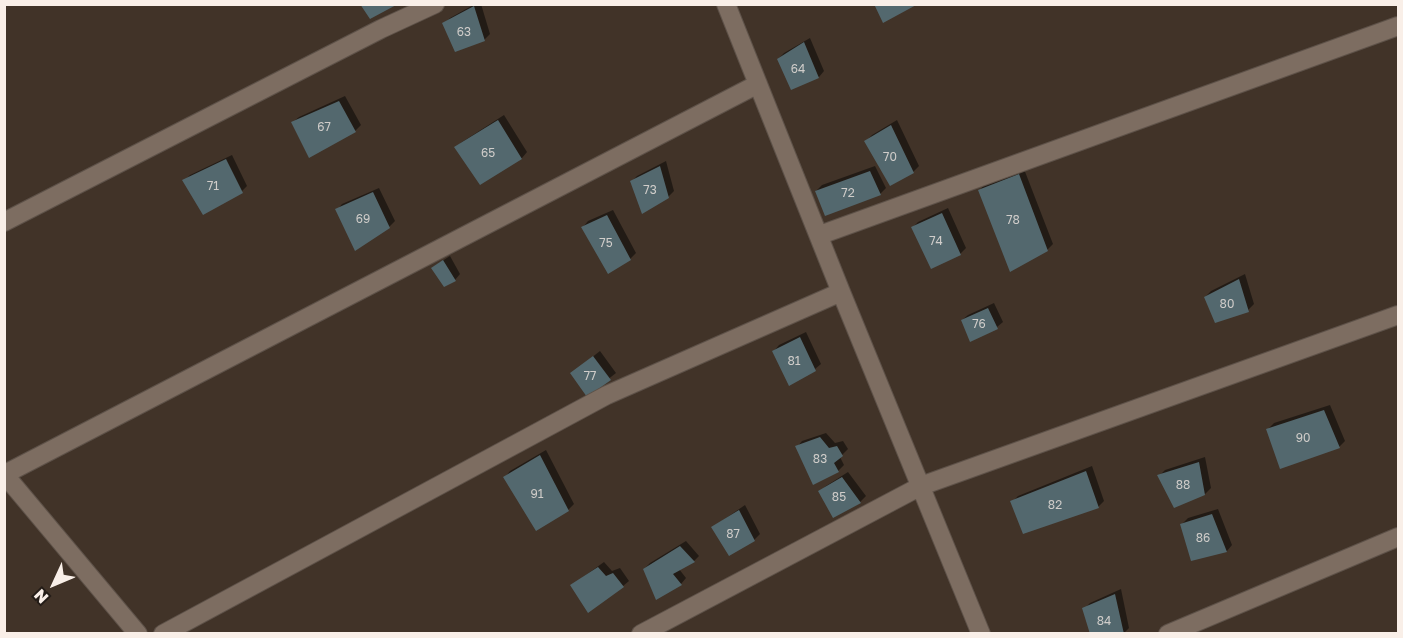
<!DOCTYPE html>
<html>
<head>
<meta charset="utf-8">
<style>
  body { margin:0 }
  #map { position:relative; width:1403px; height:638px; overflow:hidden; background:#413328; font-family:"Golos Text",sans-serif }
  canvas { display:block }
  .frame { position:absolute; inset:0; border:6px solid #f9efe8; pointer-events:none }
  .north { position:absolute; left:24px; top:554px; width:60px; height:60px; -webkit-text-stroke:4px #231c17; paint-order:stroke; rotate:226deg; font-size:16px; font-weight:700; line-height:24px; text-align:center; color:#f9efe8 }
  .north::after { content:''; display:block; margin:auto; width:21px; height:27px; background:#f9efe8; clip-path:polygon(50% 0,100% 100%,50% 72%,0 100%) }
</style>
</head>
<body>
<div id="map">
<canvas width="1403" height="638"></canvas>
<div class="frame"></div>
<div class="north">N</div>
</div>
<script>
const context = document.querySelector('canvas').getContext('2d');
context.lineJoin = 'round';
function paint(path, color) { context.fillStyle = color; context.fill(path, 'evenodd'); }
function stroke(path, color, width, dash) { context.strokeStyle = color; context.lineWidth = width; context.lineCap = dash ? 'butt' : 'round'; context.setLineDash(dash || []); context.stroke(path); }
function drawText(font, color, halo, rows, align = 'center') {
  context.font = font + ' "Golos Text",sans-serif'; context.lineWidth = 5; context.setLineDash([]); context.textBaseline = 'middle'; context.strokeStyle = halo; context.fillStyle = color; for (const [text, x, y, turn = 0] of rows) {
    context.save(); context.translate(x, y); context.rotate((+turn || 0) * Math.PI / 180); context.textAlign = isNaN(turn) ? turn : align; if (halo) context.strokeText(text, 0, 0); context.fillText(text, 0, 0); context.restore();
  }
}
paint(new Path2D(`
  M475,4H481L490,34L484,40L444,24L450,18Z
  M810,38L824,71L819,77L778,59L784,53Z
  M345,96L361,125L355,131L293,122L299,117Z
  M504,115L527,152L522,158L480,183L456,147L462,142Z
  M897,120L919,166L913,172L866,141L872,135Z
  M232,155L247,186L242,191L184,181L190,175Z
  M666,161L674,191L668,197L631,182L637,176Z
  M875,166L886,188L880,194L816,191L822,185Z
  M1024,169L1053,244L1047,250L980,190L985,184Z
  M379,188L395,221L389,227L337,210L342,204Z
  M948,208L966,248L960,254L912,228L918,222Z
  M613,210L636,253L630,259L608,272L583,227L588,221Z
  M450,256L460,274L455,280L439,263Z
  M1245,274L1254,304L1248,310L1205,297L1211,291Z
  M994,303L1003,322L997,327L971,340L962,320L968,315Z
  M806,332L821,364L815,369L789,384L774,351L779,345Z
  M600,351L616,373L588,395L572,373Z
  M1330,405L1345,441L1339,447L1268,429L1274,423Z
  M826,433L835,443L843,441L848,449L840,457L844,465L838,471L797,447L802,441Z
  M546,450L574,504L568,510L505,477L510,471Z
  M1205,457L1211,488L1205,494L1159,476L1165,470Z
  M1092,466L1104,501L1098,507L1012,502L1018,496Z
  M848,472L866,496L860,502L820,491L826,486Z
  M745,505L760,534L754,540L713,527Z
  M1218,509L1232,545L1227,551L1192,559L1182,524L1188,518Z
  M686,541L699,556L694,561L679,569L686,578L681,584L644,569L650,563Z
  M604,562L612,571L620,568L629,581L623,586L572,585Z
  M1121,589L1129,628L1123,634L1084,609L1090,603Z`), '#0007');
paint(new Path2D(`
  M360,4H398L370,19Z
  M874,4H918L883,23Z
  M474,6L485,41L455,52L442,23Z
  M804,42L819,78L791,90L777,59Z
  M339,101L356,132L309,158L291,122Z
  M498,120L522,159L480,185L454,147Z
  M891,125L914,173L890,186L864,141Z
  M226,159L243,193L203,215L182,180Z
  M660,166L669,198L642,214L630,181Z
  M870,171L881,195L825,216L815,191Z
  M1019,174L1048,251L1010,272L978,190Z
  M373,192L390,228L355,251L335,209Z
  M942,213L961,255L931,269L911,227Z
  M607,215L631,260L608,274L581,227Z
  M443,260L456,281L444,287L431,268Z
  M1239,279L1249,312L1215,323L1204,297Z
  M988,308L998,329L970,342L961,320Z
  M800,337L816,371L789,386L772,351Z
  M593,356L611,380L587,397L570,373Z
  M1324,410L1340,448L1280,469L1266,429Z
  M820,437L829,448L837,446L843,456L834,463L839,472L813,485L795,446Z
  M540,455L569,511L536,531L503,477Z
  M1199,462L1205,495L1174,508L1157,475Z
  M1086,471L1099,508L1023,534L1010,501Z
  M842,477L861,503L833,518L818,491Z
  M739,510L755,541L729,556L711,527Z
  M1212,514L1227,552L1191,561L1180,524Z
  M680,546L695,562L673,574L682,585L656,600L643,569Z
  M598,567L606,576L613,573L624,587L588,613L570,585Z
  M1115,594L1124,634H1090L1082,608Z`), '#53686e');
const street = new Path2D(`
  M726,4L841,292L981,634
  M4,222L381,29L435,4
  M820,235L1398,26
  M4,474L138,634
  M5,474L758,84
  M163,634L607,395L841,292
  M641,634L921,486L1398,315
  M1168,634L1398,537`);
stroke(street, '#5e5249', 20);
stroke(street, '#7d6d61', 18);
drawText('12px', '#d0cdca', null, [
  ["63",464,32],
  ["64",798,69],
  ["67",324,127],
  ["65",488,153],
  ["70",890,157],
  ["71",213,186],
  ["73",650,190],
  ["72",848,193],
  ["69",363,219],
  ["78",1013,220],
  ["74",936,241],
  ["75",606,243],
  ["80",1227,304],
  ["76",979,324],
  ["81",794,361],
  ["77",590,376],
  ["90",1303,438],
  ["83",820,459],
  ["88",1183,485],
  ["91",537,494],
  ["85",839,497],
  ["82",1055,505],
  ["87",733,534],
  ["86",1203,538],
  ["84",1104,621]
]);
</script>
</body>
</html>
